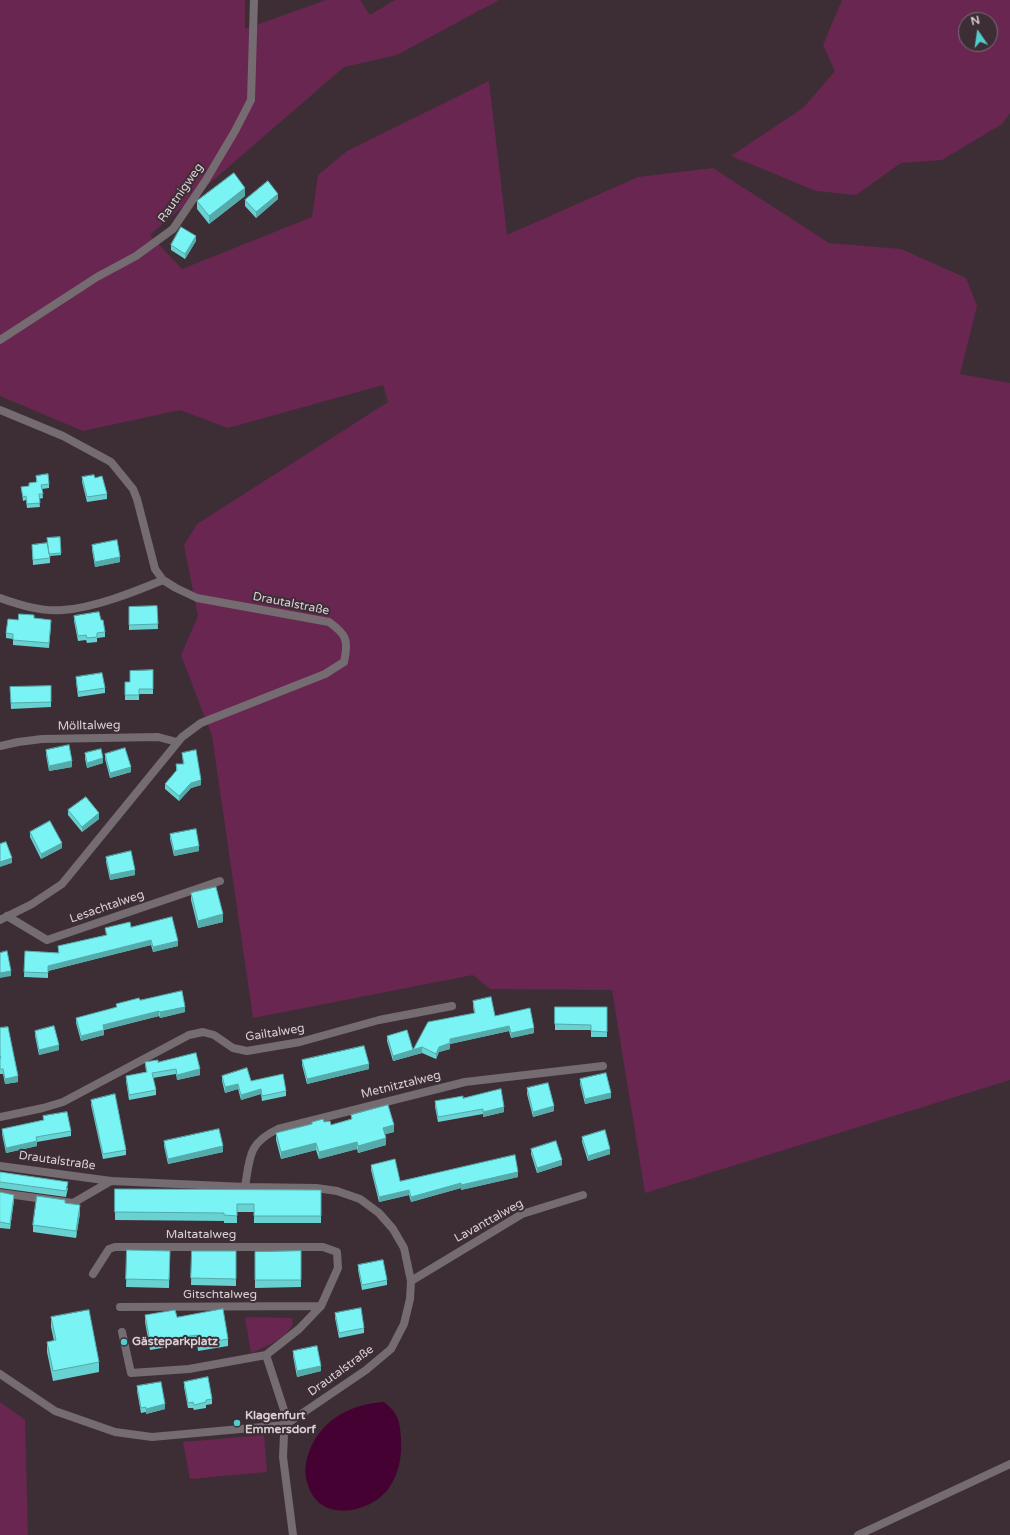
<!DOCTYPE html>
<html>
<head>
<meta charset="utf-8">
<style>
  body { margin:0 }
  #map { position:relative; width:1010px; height:1535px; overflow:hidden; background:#3d2e36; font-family:"Varela Round",sans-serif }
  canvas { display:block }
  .north { position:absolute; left:958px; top:12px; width:40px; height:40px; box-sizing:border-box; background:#3d2e36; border:1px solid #7b6f76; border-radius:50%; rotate:347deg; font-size:11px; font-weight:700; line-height:16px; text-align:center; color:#d9d0d5 }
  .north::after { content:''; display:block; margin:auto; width:14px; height:18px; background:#52cdce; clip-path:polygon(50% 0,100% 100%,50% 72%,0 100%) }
</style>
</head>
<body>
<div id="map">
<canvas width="1010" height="1535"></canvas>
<div class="north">N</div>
</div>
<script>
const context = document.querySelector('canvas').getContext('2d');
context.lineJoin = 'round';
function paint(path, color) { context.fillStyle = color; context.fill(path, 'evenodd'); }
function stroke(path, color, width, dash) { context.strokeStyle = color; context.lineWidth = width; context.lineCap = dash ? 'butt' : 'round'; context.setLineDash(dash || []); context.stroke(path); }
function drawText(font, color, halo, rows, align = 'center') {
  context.font = font + ' "Varela Round",sans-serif'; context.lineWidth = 4; context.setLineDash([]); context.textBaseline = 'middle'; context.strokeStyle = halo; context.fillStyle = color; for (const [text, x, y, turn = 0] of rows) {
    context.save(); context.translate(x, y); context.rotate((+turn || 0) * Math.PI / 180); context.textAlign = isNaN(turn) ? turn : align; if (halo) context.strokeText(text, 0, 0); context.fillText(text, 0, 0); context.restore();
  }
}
paint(new Path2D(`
  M0,0H245V29L326,0H360L370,15L395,0H499L397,55L344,67L150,235L182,269L312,217L318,175L347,151L489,81L507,235L638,177L713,168L829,243L901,249L966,278L977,306L960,374L1010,383V1080L645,1193L612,990L490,989L473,975L253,1018L212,736L181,655L198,616L184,545L197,524L388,402L383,385L228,428L180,410L83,431L0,396Z
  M842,0H1010V113L1002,124L942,160L901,163L856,195L816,191L731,156L803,108L835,71L823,45ZM966,20H990V44H966Z
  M245,1317L292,1318C298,1334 262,1348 251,1353Z
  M0,1402L25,1420L28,1535H0Z
  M264,1435L267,1472L190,1479L183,1442Z`), '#682650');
paint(new Path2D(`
  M384,1402C398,1413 400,1421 401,1439C402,1457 399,1473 389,1488C371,1513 322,1523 309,1488C303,1473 305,1461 311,1447C325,1417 353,1404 384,1402Z`), '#450131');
stroke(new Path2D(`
  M0,340L97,277L136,256L173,229L206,180L235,131L251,100L254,0
  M0,410L63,436L111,462L133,489L137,499L155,569L163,580L176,588L197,598L329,622C346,634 349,640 344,662L325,674L201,723L182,737L62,884L32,904L0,920
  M0,598C20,605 42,612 63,610C94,608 134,592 163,580
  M0,746L18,742L42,739L158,737L177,742
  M7,916L47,940L220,881
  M0,1117L43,1108L63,1102L189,1035L203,1032L214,1035L233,1048L247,1051L300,1042L379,1020L452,1006
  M0,1166L111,1181L245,1187L316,1188L337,1191L360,1199L379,1213L393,1229L404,1248L411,1281L410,1299L404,1324L391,1349L366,1370L285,1425L152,1437L115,1432L55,1411L0,1374
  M245,1187C250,1157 248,1143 278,1129L465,1082L603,1066
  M0,1193L73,1203L111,1181
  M93,1274L109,1249L115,1247H323L337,1252L338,1268L321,1306L299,1329L266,1355L189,1369L131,1373L122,1332
  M411,1281L522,1214L583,1195
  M120,1307L321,1306
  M266,1355L285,1413L283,1457L293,1535
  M858,1535L1010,1464`), '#746c70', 8);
paint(new Path2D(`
  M245,196L209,224L197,209V201Z
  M278,199L256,218L245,206V200Z
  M196,241L185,259L171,250V245Z
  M36,476L49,484V488L42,489L43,498L39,499L40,507L27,508L26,500L23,501L21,487L29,486V483L36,482Z
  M82,477L95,478L107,494V499L87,502L82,482Z
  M60,537L61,555L50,556V563L33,565L32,545L48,547Z
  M92,545L120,562L95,567L92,550Z
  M157,606L158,629L129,630V607Z
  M74,616L101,620L105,632V637L97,638V642L87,643L86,640L78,641L74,621Z
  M34,618L51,625L49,648L13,645V639L6,638V633L18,620Z
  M153,670V694H139V700H125V682H130Z
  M76,677L105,688V693L78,697L76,682Z
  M51,686V707L11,709L10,687Z
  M46,750L72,767L49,771L46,755Z
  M85,753L103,763L87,768L85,759Z
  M182,753L201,785L191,788L179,801L165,789V784L176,771V764H183Z
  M105,754L131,772L110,778L105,759Z
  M68,810L99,819L82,832L68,815Z
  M30,832L62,848L41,859L30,837Z
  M170,834L199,851L174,856L170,839Z
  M106,857L135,875L110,880L106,862Z
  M191,893L223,922L198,928L191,900Z
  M131,927L178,946L153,952L151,945L48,971V978L24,977L25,951L58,953V946L106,935L105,928Z
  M140,1000L185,1012L160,1018L159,1016L104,1030V1035L81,1041L76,1023V1018L116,1008V1004Z
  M473,1001L495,1016L534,1033L511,1038L509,1031L450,1044V1049L439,1052L436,1059L422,1053L393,1061L387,1041V1036L413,1050L474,1013L473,1006Z
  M555,1007H607V1037H591V1030H555Z
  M0,1028L18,1082L5,1084L3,1074H0Z
  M35,1031L59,1050L39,1055L35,1036Z
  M302,1060L369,1069L307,1084L302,1065Z
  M145,1062H158L200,1075L177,1080L176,1074L153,1078L156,1090V1095L129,1100L126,1081V1076L146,1072Z
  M222,1076L251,1081L286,1091V1096L262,1101L261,1094L241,1100L238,1089L225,1093L222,1081Z
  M580,1079L611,1098L585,1104L580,1084Z
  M527,1088L554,1111L533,1117L527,1094Z
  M463,1098L504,1112L483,1117V1114L438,1122L435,1107V1101Z
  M91,1100L126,1150V1155L103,1159L91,1105Z
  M351,1115L394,1132L385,1134L386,1145L358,1153L357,1149L319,1159L316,1150L281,1159L276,1140V1133L312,1124V1122H324L331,1125L351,1119Z
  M43,1116L71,1131V1136L37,1142V1146L6,1153L2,1134V1129L43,1120Z
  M582,1137L610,1154L588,1161L582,1142Z
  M164,1141L223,1152L168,1164L164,1146Z
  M531,1149L562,1165L537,1173L531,1154Z
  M371,1165L400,1181L518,1177L461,1190V1188L411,1202L409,1195L379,1202L371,1170Z
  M0,1172L68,1188L66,1197L0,1188Z
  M115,1189L321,1190V1223H254V1212H237V1223H224V1221L115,1220Z
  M0,1192L14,1200L10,1229L0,1228Z
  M65,1203L80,1213L76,1238L33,1232V1225Z
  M127,1250L170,1251L169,1288L126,1287Z
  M192,1251H236V1286L191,1285Z
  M301,1251V1287L255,1288V1252Z
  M358,1265L387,1280V1285L362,1290L358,1270Z
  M335,1313L364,1328V1333L339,1338L335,1318Z
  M145,1315L177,1317L228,1339V1346L198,1351L197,1342L150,1350L145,1322Z
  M51,1317L99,1362V1372L53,1381L47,1352V1342L54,1341L51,1327Z
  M293,1351L321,1371L297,1377L293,1356Z
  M184,1382L212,1399V1404L206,1405V1408L194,1410L193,1408H188L184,1387Z
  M137,1386L165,1409L146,1414V1412L141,1413L137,1391Z`), '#68d1d1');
paint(new Path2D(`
  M245,188V196L209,224V216Z
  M278,194V199L256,218V212Z
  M196,236V241L185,259V254Z
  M120,557V562L95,567V562Z
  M103,758V763L87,768V763Z
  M72,761V767L49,771V766Z
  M131,767V772L110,778V773Z
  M201,780V785L191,788L179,801V796L191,783Z
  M99,813V819L82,832V827Z
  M62,843V848L41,859V854Z
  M199,846V851L174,856V851Z
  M12,858V863L0,867V862Z
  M135,870V875L110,880V875Z
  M223,914V922L198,928V921Z
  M151,940V945L48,971V978V966Z
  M178,941V946L153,952V947Z
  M11,971V976L0,978V973Z
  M185,1007V1012L160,1018V1012Z
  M159,1011V1016L103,1030V1025Z
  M509,1026V1031L450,1044V1049L439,1052L436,1059V1054L439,1047L450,1039Z
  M534,1028V1033L511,1038V1033Z
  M104,1030V1035L81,1041V1036Z
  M59,1045V1050L39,1055V1050Z
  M422,1047V1053L393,1061V1056Z
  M369,1064V1069L307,1084V1079Z
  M200,1069V1075L177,1080V1075Z
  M18,1076V1082L5,1084V1079Z
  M238,1084V1089L225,1093V1087Z
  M261,1089V1094L241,1100V1095Z
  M611,1093V1098L585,1104V1099Z
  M554,1106V1111L533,1117V1112Z
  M504,1107V1112L483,1117V1112Z
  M394,1125V1132L383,1135V1128Z
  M386,1138V1145L358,1153V1146Z
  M37,1141V1146L6,1153V1148Z
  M357,1142V1149L319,1159V1152Z
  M316,1143V1150L281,1159V1152Z
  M223,1146V1152L168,1164V1159Z
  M610,1149V1154L588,1161V1156Z
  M562,1160V1165L537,1173V1168Z
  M518,1172V1177L461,1190V1185Z
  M461,1183V1188L411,1202V1197Z
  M409,1190V1195L379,1202V1197Z
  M14,1195V1200L10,1229V1224Z
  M80,1205V1213L76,1238V1231Z
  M321,1366V1371L297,1377V1371Z
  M165,1404V1409L146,1414V1409Z`), '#5aa');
const building = new Path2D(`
  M234,173L245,188L209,216L197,201Z
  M268,181L278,194L256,212L245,200Z
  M181,227L196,236L185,254L171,245Z
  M48,474L49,484L41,485L43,494H39L40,503L27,504L26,496L23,497L21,487L29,486V483L37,482L36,476Z
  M94,475L95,478L102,476L107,494L87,497L82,477Z
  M60,537L61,553L49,554L47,538Z
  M117,540L120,557L95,562L92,545Z
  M47,543L50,558L33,560L32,545Z
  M157,606L158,624L129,625V607Z
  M99,612L101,620H103L105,632L97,633V637L87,638L86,635L78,636L74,616Z
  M19,614L34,615V618L51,620L49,643L13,640V634L6,633L8,619L18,620Z
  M153,670V689H139V695H125V682H130V671Z
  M102,673L105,688L78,692L76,677Z
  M51,686V702L11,703L10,687Z
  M69,745L72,761L49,766L46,750Z
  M125,748L131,767L110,773L105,754Z
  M101,749L103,758L87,763L85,753Z
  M196,750L201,780L191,783L179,796L165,784L177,770L176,764H184L182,753Z
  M86,797L99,813L82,827L68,810Z
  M50,821L62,843L41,854L30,832Z
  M196,829L199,846L174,851L170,834Z
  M6,842L12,858L0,862V844Z
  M131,851L135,870L110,875L106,857Z
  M216,887L223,914L198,921L191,893Z
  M172,917L178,941L153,947L151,940L48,966V973L24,972L25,951L59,953L58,946L107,935L105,928L130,922L131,927Z
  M7,951L11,971L0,973V953Z
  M182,991L185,1007L160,1012L159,1011L103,1025L104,1030L81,1036L76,1018L117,1007L116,1004L139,998L140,1000Z
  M491,997L495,1016L530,1008L534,1028L511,1033L509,1026L450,1039V1043L439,1047L436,1054L422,1047L393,1056L387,1036L407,1030L413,1050L428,1022L475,1013L473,1001Z
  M555,1007H607V1032L591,1031V1025L555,1024Z
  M54,1026L59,1045L39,1050L35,1031Z
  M8,1027L18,1076L5,1079L3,1069H0V1058H1L0,1055V1028Z
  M364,1046L369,1064L307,1079L302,1060Z
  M196,1053L200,1069L177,1075L176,1069L152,1073L156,1090L129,1095L126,1076L147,1072L145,1062L158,1060V1062Z
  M247,1068L251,1081L283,1074L286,1091L262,1096L261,1089L241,1095L238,1084L225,1087L222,1076Z
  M606,1073L611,1093L585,1099L580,1079Z
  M548,1083L554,1106L533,1112L527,1088Z
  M501,1089L504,1107L483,1112V1109L438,1117L435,1101L463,1096V1098Z
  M115,1094L126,1150L103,1154L91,1100Z
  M388,1105L394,1125L383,1128L386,1138L358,1146L357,1142L319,1152L316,1143L281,1152L276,1133L312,1124V1122L323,1119L324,1122L330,1121L331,1125L352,1119L351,1115Z
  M67,1112L71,1131L36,1137L37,1141L6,1148L2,1129L44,1120L43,1116Z
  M219,1129L223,1146L168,1159L164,1141Z
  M605,1130L610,1149L588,1156L582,1137Z
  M556,1141L562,1160L537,1168L531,1149Z
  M515,1155L518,1172L461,1185V1183L411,1197L409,1190L379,1197L371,1165L395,1159L400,1181Z
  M0,1172L68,1182L66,1191L0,1182Z
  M115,1189L321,1190V1216H254V1204H237V1216L224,1215V1213L115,1212Z
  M0,1192L14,1195L10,1224L0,1222Z
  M37,1196L65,1200V1203L80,1205L76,1231L33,1225Z
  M127,1250L170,1251L169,1280L126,1279Z
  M192,1251H236V1279L191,1278Z
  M301,1251V1280H255V1252Z
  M383,1260L387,1280L362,1285L358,1265Z
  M361,1308L364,1328L339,1333L335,1313Z
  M223,1309L228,1339L198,1344L197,1335L150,1342L145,1315L175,1310L177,1317Z
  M89,1310L99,1362L53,1371L47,1342L56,1340L51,1317Z
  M317,1346L321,1366L297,1371L293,1351Z
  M208,1377L212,1399L206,1400V1402L194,1405L193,1402L188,1403L184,1382Z
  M161,1382L165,1404L146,1409V1407L141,1408L137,1386Z`);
paint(building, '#79f3f3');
stroke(building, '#5aa', 1);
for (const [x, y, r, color] of [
  [124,1342,4,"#52cdce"],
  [237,1423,4,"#52cdce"]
]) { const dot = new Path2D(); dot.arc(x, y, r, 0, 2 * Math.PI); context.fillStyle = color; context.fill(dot); stroke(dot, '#3d2e36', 1.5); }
drawText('12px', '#d9d0d5', '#3d2e36', [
  ["Rautnigweg",181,193,-55],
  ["Drautalstraße",291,604,11],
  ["Mölltalweg",89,726,-1],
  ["Lesachtalweg",107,907,-19],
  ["Gailtalweg",275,1033,-9],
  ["Metnitztalweg",401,1085,-14],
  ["Drautalstraße",57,1161,8],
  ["Lavanttalweg",489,1221,-29],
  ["Maltatalweg",201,1235],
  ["Gitschtalweg",220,1295],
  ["Drautalstraße",341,1371,-36]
]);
drawText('bold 12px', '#d9d0d5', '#3d2e36', [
  ["Gästeparkplatz",132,1342],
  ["Klagenfurt",245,1416],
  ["Emmersdorf",245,1430]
], 'left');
</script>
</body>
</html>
